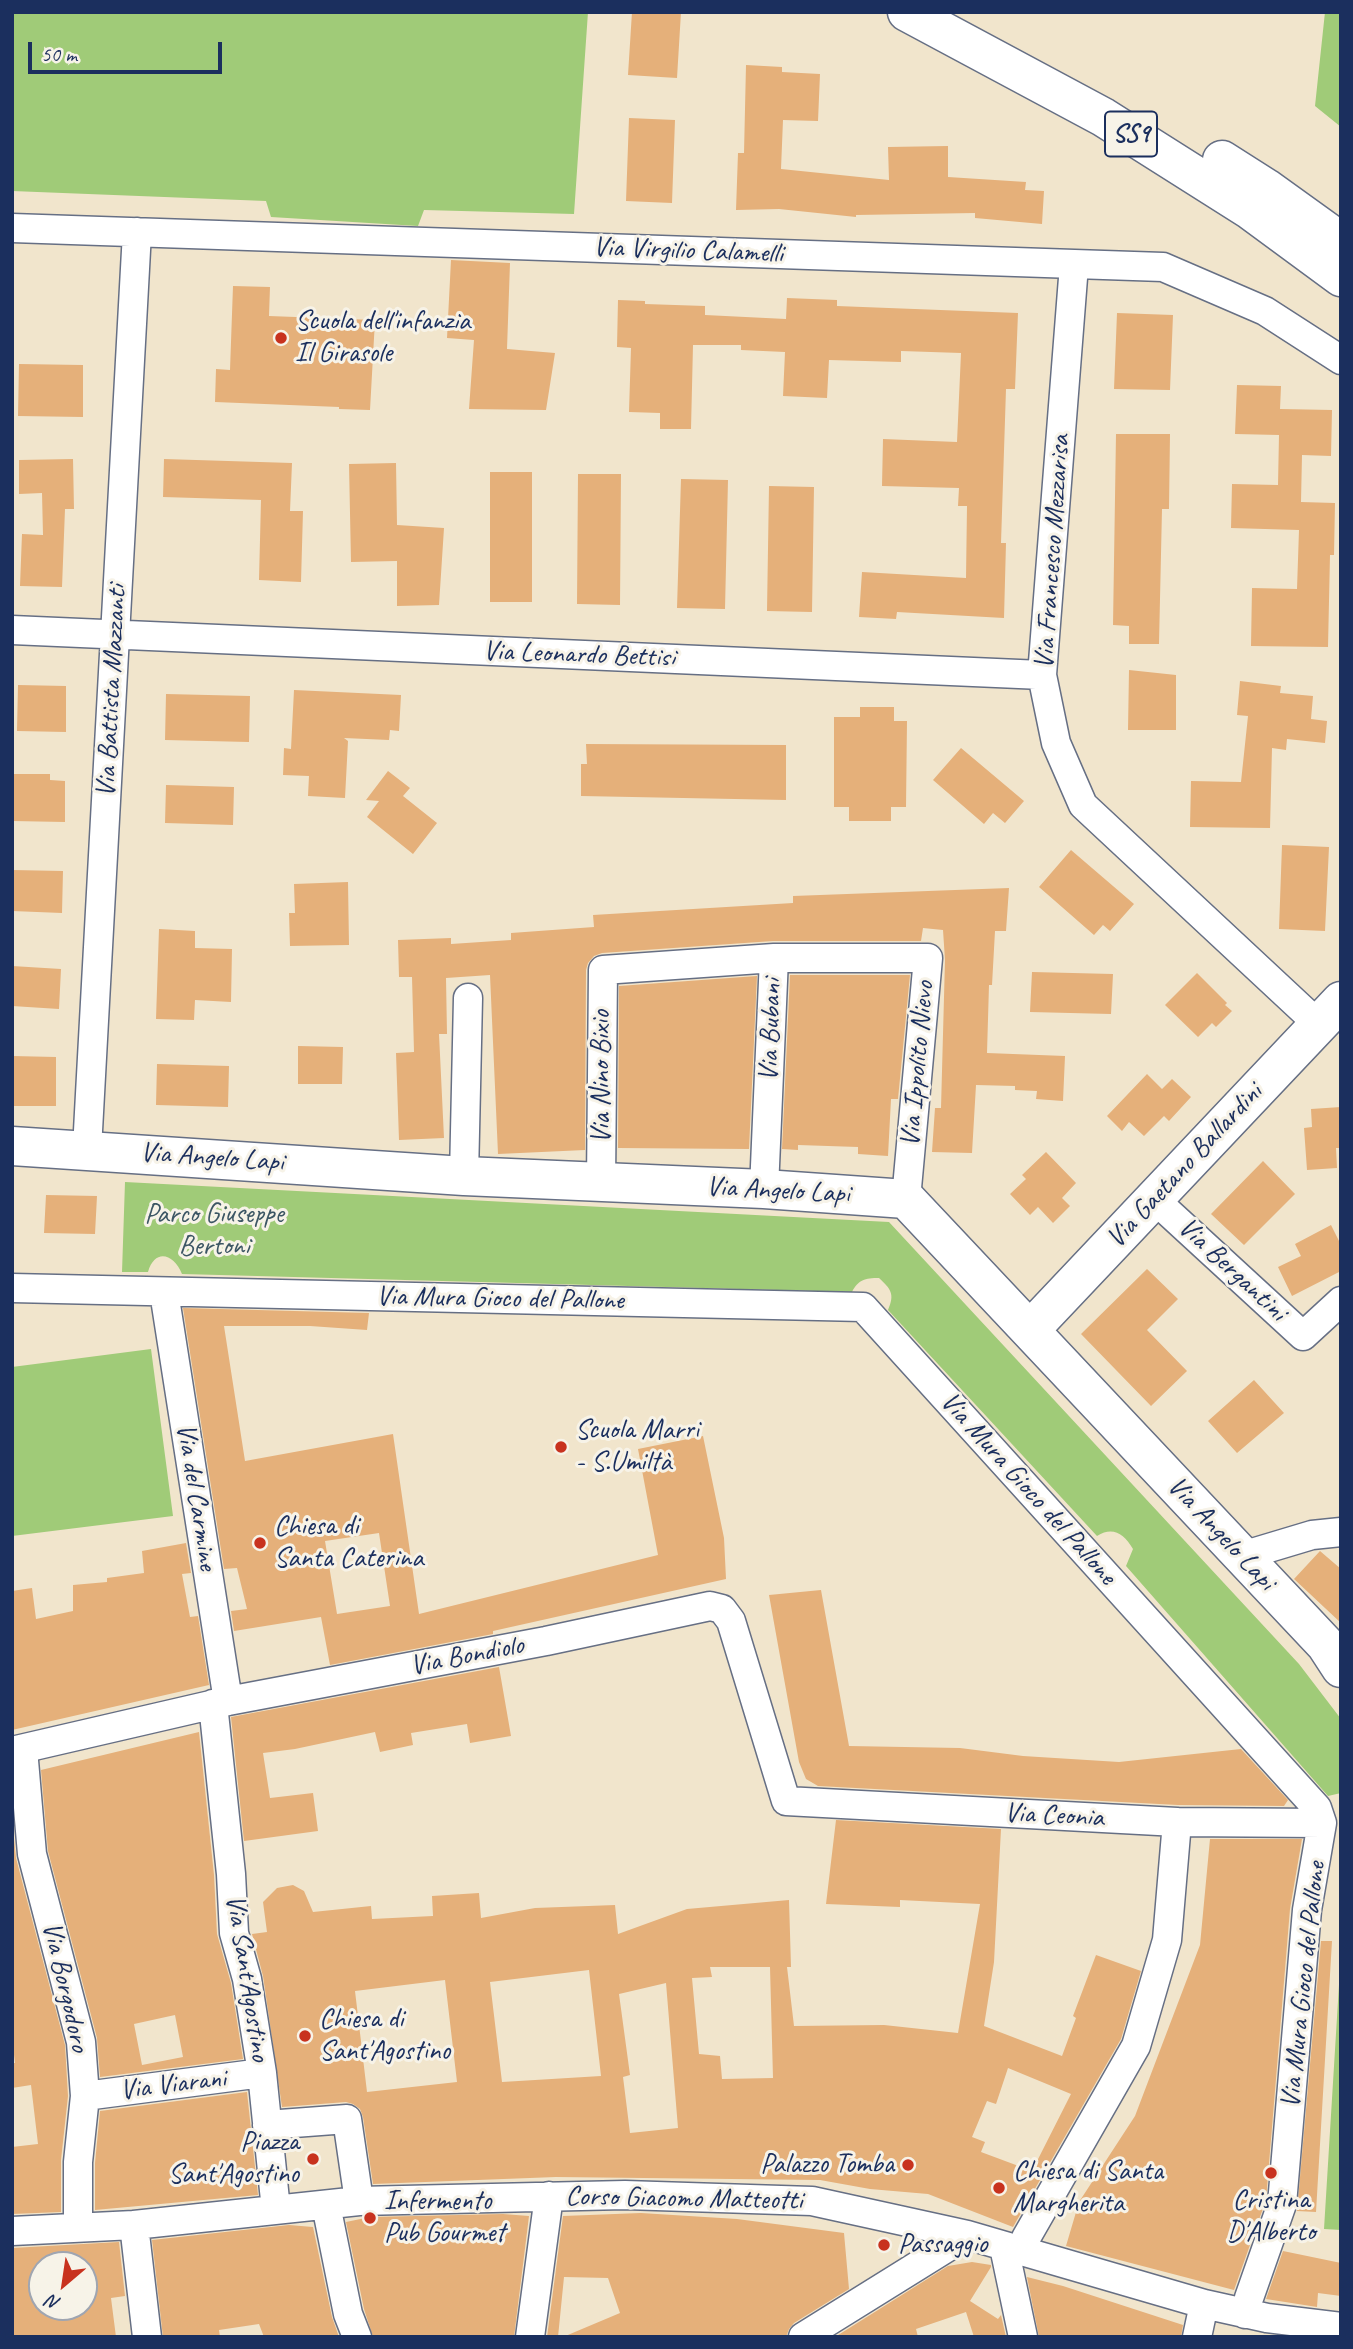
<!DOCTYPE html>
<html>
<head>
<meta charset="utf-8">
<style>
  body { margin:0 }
  #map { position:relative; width:1353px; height:2349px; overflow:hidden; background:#f1e5cc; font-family:Caveat,sans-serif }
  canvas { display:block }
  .frame { position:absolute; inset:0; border:14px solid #1b2f5e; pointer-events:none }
  .north { position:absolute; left:28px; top:2251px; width:70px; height:70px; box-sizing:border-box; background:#f7f3e8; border:2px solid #9fa5b1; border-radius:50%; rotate:209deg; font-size:19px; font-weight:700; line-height:28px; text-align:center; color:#1b2f5e }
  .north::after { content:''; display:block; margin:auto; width:24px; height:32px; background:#c8321e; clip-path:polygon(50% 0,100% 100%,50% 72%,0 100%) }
  .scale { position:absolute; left:28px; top:42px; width:194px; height:32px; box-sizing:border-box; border:4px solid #1b2f5e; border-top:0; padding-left:9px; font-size:21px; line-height:24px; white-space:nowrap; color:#1b2f5e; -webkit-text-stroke:5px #f7f3e8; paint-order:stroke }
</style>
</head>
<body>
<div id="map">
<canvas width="1353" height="2349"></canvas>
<div class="frame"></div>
<div class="north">N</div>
<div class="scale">50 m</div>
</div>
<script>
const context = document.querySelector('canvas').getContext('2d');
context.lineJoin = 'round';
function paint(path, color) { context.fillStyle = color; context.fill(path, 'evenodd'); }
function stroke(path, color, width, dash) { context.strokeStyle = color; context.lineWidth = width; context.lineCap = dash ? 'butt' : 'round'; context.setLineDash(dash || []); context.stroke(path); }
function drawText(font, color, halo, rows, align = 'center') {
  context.font = font + ' Caveat,sans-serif'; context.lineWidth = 6; context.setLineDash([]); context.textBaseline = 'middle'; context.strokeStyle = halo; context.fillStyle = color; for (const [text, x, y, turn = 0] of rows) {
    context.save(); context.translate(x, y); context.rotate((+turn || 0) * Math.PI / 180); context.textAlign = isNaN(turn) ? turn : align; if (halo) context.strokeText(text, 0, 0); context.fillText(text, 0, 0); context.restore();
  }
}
paint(new Path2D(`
  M12,12H588L574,214L424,210L418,226L271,217L266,201L12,191Z
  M1325,12H1341V127L1315,106Z
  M125,1182L889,1222L1299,1664L1341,1719V1793L1328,1796L1126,1566L1133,1549C1124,1534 1113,1526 1097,1536L888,1310C895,1294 891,1289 879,1278C865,1278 858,1280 852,1292L182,1274C174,1254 155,1248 148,1272H122Z
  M151,1349L173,1516L12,1536V1367Z
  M1341,1952V2230L1324,2229Z`), '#a0cb78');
paint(new Path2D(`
  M632,12H681L677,78L628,75Z
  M746,65L782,67V72L820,74L818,121L783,120L781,169L889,180L888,147L948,146V177L1026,182L1025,190L1044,191L1042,224L975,218V213L856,215V217L779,209L736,210L738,153H744Z
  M629,118L675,120L672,203L626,201Z
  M451,260L510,263L507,349L555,353L546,410L469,409L474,340L447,338Z
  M233,286L270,287L269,316L375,320L370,410L339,409V407L215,402L216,369L230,370Z
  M787,298L837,300V306L1018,313L1015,389H1006L1001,543H1006L1004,618L897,612L896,619L859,617L862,572L966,578L967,506H958L959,488L882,486L883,439L957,442L961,353L901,351V362L829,360L827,398L783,396L785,352L741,350V345H693L691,429H660V413L629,412L631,348L617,347L618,300L645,301V304L705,306V315L786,319Z
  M1117,313L1173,315L1170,390L1114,389Z
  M19,364L83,365V417L18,416Z
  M1237,385L1281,386L1280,409L1332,410L1331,456L1302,455L1301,502L1335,503L1334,555H1330L1328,647L1251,646L1252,588L1297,589L1299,530L1231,528L1232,484L1278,485L1279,435L1235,434Z
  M1116,434H1170L1169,509H1162L1159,644H1129V626L1113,625Z
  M73,459L74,509H65L62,587L20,586L22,534L43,535L42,493L19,494V460Z
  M164,459L292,463L290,511H303L301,582L259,580L261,500L163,497Z
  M396,463L397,525L444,528L439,605L397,606V561L351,562L349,464Z
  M490,472H532V602H490Z
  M578,474H621L620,605L577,604Z
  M681,479L728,480L725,609L677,608Z
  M769,486L814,487L812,612L767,611Z
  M1129,670L1176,675V730H1128Z
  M1240,681L1281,686L1280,693L1313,696L1311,719L1327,721L1325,743L1287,739L1286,750L1272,748L1270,828L1190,827L1191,781L1241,782L1248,716L1237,715Z
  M18,685L66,686V732L17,731Z
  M294,690L401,695L399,731L390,730L389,740L344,738L348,741L345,798L308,796L309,776L283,775L284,748L291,749Z
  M166,694L250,696L249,742L165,740Z
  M860,707H894V721H907L906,807H891V821H849V807H834V717H860Z
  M586,744L786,745V800L581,796V764H587Z
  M961,748L1024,801L1005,823L993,813L984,824L933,780Z
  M388,771L410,788L403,796L437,823L413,854L367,817L379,801L366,800Z
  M12,774H50V780L65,781V822L12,821Z
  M166,785L234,787L233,825L165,823Z
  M1282,845L1329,847L1325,931L1279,929Z
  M1071,850L1134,904L1110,931L1103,925L1094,935L1039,887Z
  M12,870L63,871L62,913L12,911Z
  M348,882L349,945L290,946L289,913H295L294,884Z
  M1009,888L1006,931H995L992,985H989L987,1053L1065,1056L1063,1101L1036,1099L1037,1091L1015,1090V1086L976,1085L972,1153L932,1152L935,1108H941L945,960L943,930L923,928L921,941H773L602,953L594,956L588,963L586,970L585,1150L498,1154L490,975L446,978L447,1034H439L444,1138L399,1140L396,1053L414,1052L412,977H399L398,940L451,938V944L511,940V933L594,927L593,915L793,903V896Z
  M159,929L195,931V948L232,949L231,1002L195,1000L194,1020L156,1019Z
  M12,966L61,969L59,1009L12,1006Z
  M1032,972L1113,974L1111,1014L1030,1012Z
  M1197,973L1227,1003L1225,1005L1232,1011L1216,1027L1212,1023L1198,1037L1165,1005Z
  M790,975H910L898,1099H891L888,1156L858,1154V1147L798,1145V1150L782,1149Z
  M757,976L749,1149L618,1148L619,986Z
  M298,1046L343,1047L342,1084H298Z
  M12,1056L56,1057V1106H12Z
  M157,1064L229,1066L228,1107L156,1105Z
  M1147,1074L1162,1089L1172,1079L1191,1097L1169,1121L1164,1116L1144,1136L1129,1122L1122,1131L1107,1116Z
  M1341,1107V1148H1336L1337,1168L1307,1170L1304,1128L1312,1127L1311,1109Z
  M1046,1152L1076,1183L1062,1198L1070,1206L1053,1223L1038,1207L1030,1215L1010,1194L1026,1179L1022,1175Z
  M1263,1161L1295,1194L1244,1245L1211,1214Z
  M46,1195L97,1196L95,1234L44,1233Z
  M1331,1225L1341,1245V1271L1292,1296L1278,1267L1301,1256L1295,1244Z
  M1147,1269L1178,1299L1147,1330L1187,1371L1151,1406L1081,1334Z
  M183,1308L369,1313L367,1330L310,1326H224L245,1461L393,1434L419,1614L658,1555L638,1449L703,1436L724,1538L726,1579L493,1631V1634L330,1665L321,1617L234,1631L231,1611L247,1609L237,1568L224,1569ZM379,1533L390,1606L337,1614L325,1541Z
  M1254,1380L1284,1413L1237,1453L1208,1421Z
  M186,1543L191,1573L182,1574L190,1617L198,1616L209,1685L12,1730V1591L32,1588L36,1619L73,1611V1585L107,1582V1578L144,1573L142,1551Z
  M1320,1551L1341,1569V1623L1294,1579Z
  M821,1590L849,1746L960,1748L1023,1756L1119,1762L1241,1749L1288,1800L1284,1806L1178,1805L818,1786L806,1779L799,1762L769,1595Z
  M499,1667L511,1736L470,1743L467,1724L411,1733L413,1745L380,1752L375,1732L295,1749L263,1753L270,1798L313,1793L318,1831L244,1841L231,1717Z
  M199,1732L214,1875L217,1934L231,1983L243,2059L100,2077L97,2038L48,1851L41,1770ZM175,2015L183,2057L142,2065L134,2024Z
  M12,1818L16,1858L65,2045L68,2096L61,2160V2212L12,2214V2147L38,2144L31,2085L12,2088V2063H15L12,2038Z
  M836,1820L1001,1829L994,1962L984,2026L1062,2056L1076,2018L1073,2016L1096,1955L1141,1971L1121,2039L1013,2227L928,2194L870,2189L820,2180L556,2177L373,2184L363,2117L360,2109L353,2104L346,2102L282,2107L263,1976L252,1934L267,1932L263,1902L277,1888L293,1885L304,1891L313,1912L371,1906L372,1919L433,1916L432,1896L479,1893L481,1918L535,1908L615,1905L618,1934L687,1909L789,1900L791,1967H787L794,2026L884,2025L958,2033L980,1904L900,1900V1907L826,1904ZM710,1967H770L773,2078L722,2079L720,2056L699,2054L692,1978L712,1977ZM589,1970L601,2076L502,2082L490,1982ZM445,1980L457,2082L367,2092L355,1991ZM666,1983L678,2128L630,2133L623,2077L630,2075L619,1994ZM1008,2068L1071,2094L1032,2171L981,2152L985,2142L972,2137L987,2101L996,2104Z
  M1210,1839H1302L1290,1909L1266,2200L1234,2290L1066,2246L1079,2202L1135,2116L1200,1945Z
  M1321,1941H1332L1316,2212L1297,2211Z
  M247,2092L258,2195L95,2210V2163L100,2111Z
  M641,2213L737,2219L844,2233L849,2289L794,2323L789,2329L786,2337H563L620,2313L608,2278L564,2277L558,2337H547L563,2216Z
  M503,2214L529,2216L514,2337H373L364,2309L346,2222L370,2217Z
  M289,2225L313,2227L332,2317L339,2337H264L259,2324L219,2330L220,2337H163L152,2240Z
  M119,2242L125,2296L111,2298L116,2337H12V2248ZM42,2265H84V2307H42Z
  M1283,2251L1341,2263V2296L1318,2293L1317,2307L1266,2299Z
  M972,2262L991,2265V2267L970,2301L998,2319L1001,2315L1006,2337H974L966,2312L916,2329L918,2337H835L948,2266Z
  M1027,2277L1063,2286L1183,2325L1181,2337H1039Z`), '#e5b07a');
const street = new Path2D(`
  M12,228L1163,267L1265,311L1341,360
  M1074,265L1042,675L1056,743L1083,805L1318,1024
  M12,630L1042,675
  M774,958H928L906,1199
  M87,1149L137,232
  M464,1176L468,998
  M601,1183L603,970L774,958L764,1189
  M1154,1199L1303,1336L1341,1301
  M12,1288L863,1307L1317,1808L1322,1823L1307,1910L1282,2204L1249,2298L1245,2314
  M164,1292L228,1701
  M1242,1556L1312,1535L1341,1532
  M213,1704L231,1874L234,1933L247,1979L262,2073L276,2210
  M23,1749L32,1854L81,2042L85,2096L78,2162V2227
  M12,1751L228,1701L546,1641L710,1606L722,1609L731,1621L786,1801L1177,1822L1322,1823
  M85,2096L262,2073
  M267,2125L347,2119L359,2201
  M326,2205L348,2314L357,2337
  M134,2225L147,2337
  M12,2231L134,2225L359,2201L625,2195L812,2201L967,2235L1204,2304L1267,2318L1341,2327
  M1004,2247L1023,2337
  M1022,2251L1026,2238L1136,2046L1167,1940L1177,1822
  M530,2337L549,2196
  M803,2337L967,2235
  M1197,2337L1204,2304`);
const secondary = new Path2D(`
  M12,1146L464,1176L764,1189L906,1199L1326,1645L1341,1668
  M1030,1330L1341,1001`);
const primary = new Path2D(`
  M907,12L1103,117L1250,210L1341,277
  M1222,160L1266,188L1341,242`);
stroke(street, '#666f84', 31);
stroke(secondary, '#666f84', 41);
stroke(primary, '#666f84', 41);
stroke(street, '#fff', 28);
stroke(secondary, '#fff', 38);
stroke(primary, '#fff', 38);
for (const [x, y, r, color] of [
  [281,338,7,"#c8321e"],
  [561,1447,7,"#c8321e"],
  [260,1543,7,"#c8321e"],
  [305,2036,7,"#c8321e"],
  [313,2159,7,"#c8321e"],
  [908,2165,7,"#c8321e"],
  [1271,2173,7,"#c8321e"],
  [999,2188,7,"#c8321e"],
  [370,2218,7,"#c8321e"],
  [884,2245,7,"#c8321e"]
]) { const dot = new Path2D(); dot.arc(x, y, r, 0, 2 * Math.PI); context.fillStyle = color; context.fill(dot); stroke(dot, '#f7f3e8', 2.5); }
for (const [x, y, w] of [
  [1131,134,52]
]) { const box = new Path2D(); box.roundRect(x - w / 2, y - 22.5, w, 45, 5); context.fillStyle = '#f7f3e8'; context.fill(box); stroke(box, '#1b2f5e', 2); }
drawText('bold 26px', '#1b2f5e', null, [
  ["SS9",1131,134]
]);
drawText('28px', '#1b2f5e', '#f7f3e8', [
  ["Via Virgilio Calamelli",688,251,2],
  ["Via Francesco Mezzarisa",1053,552,-86],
  ["Via Leonardo Bettisi",579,655,2],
  ["Via Battista Mazzanti",112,691,-87],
  ["Via Bubani",771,1030,-88],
  ["Via Ippolito Nievo",918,1064,-85],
  ["Via Nino Bixio",602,1077,-90],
  ["Via Angelo Lapi",212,1158,4],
  ["Via Gaetano Ballardini",1185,1166,-47],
  ["Via Angelo Lapi",778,1191,3],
  ["Via Bergantini",1232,1270,43],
  ["Via Mura Gioco del Pallone",500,1299,1],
  ["Via Mura Gioco del Pallone",1028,1489,48],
  ["Via del Carmine",196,1497,81],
  ["Via Angelo Lapi",1221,1534,47],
  ["Via Bondiolo",467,1656,-11],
  ["Via Ceonia",1054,1816,3],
  ["Via Sant'Agostino",247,1978,81],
  ["Via Mura Gioco del Pallone",1304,1985,-84],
  ["Via Borgodoro",65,1987,77],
  ["Via Viarani",173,2085,-7],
  ["Corso Giacomo Matteotti",684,2199,1]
]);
drawText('28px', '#1b2f5e', '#f7f3e8', [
  ["Scuola dell'infanzia",295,322],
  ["Il Girasole",295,354],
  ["Scuola Marri",575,1431],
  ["- S.Umiltà",575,1463],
  ["Chiesa di",274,1527],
  ["Santa Caterina",274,1559],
  ["Chiesa di",319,2020],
  ["Sant'Agostino",319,2052],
  ["Piazza",299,2143,"right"],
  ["Sant'Agostino",299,2175,"right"],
  ["Palazzo Tomba",894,2165,"right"],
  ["Chiesa di Santa",1013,2172],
  ["Margherita",1013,2204],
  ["Cristina",1271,2201,"center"],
  ["D'Alberto",1271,2233,"center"],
  ["Infermento",384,2202],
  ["Pub Gourmet",384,2234],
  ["Passaggio",898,2245]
], 'left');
drawText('28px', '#3c5664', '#f7f3e8', [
  ["Parco Giuseppe",214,1215],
  ["Bertoni",214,1247]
]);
</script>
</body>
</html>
